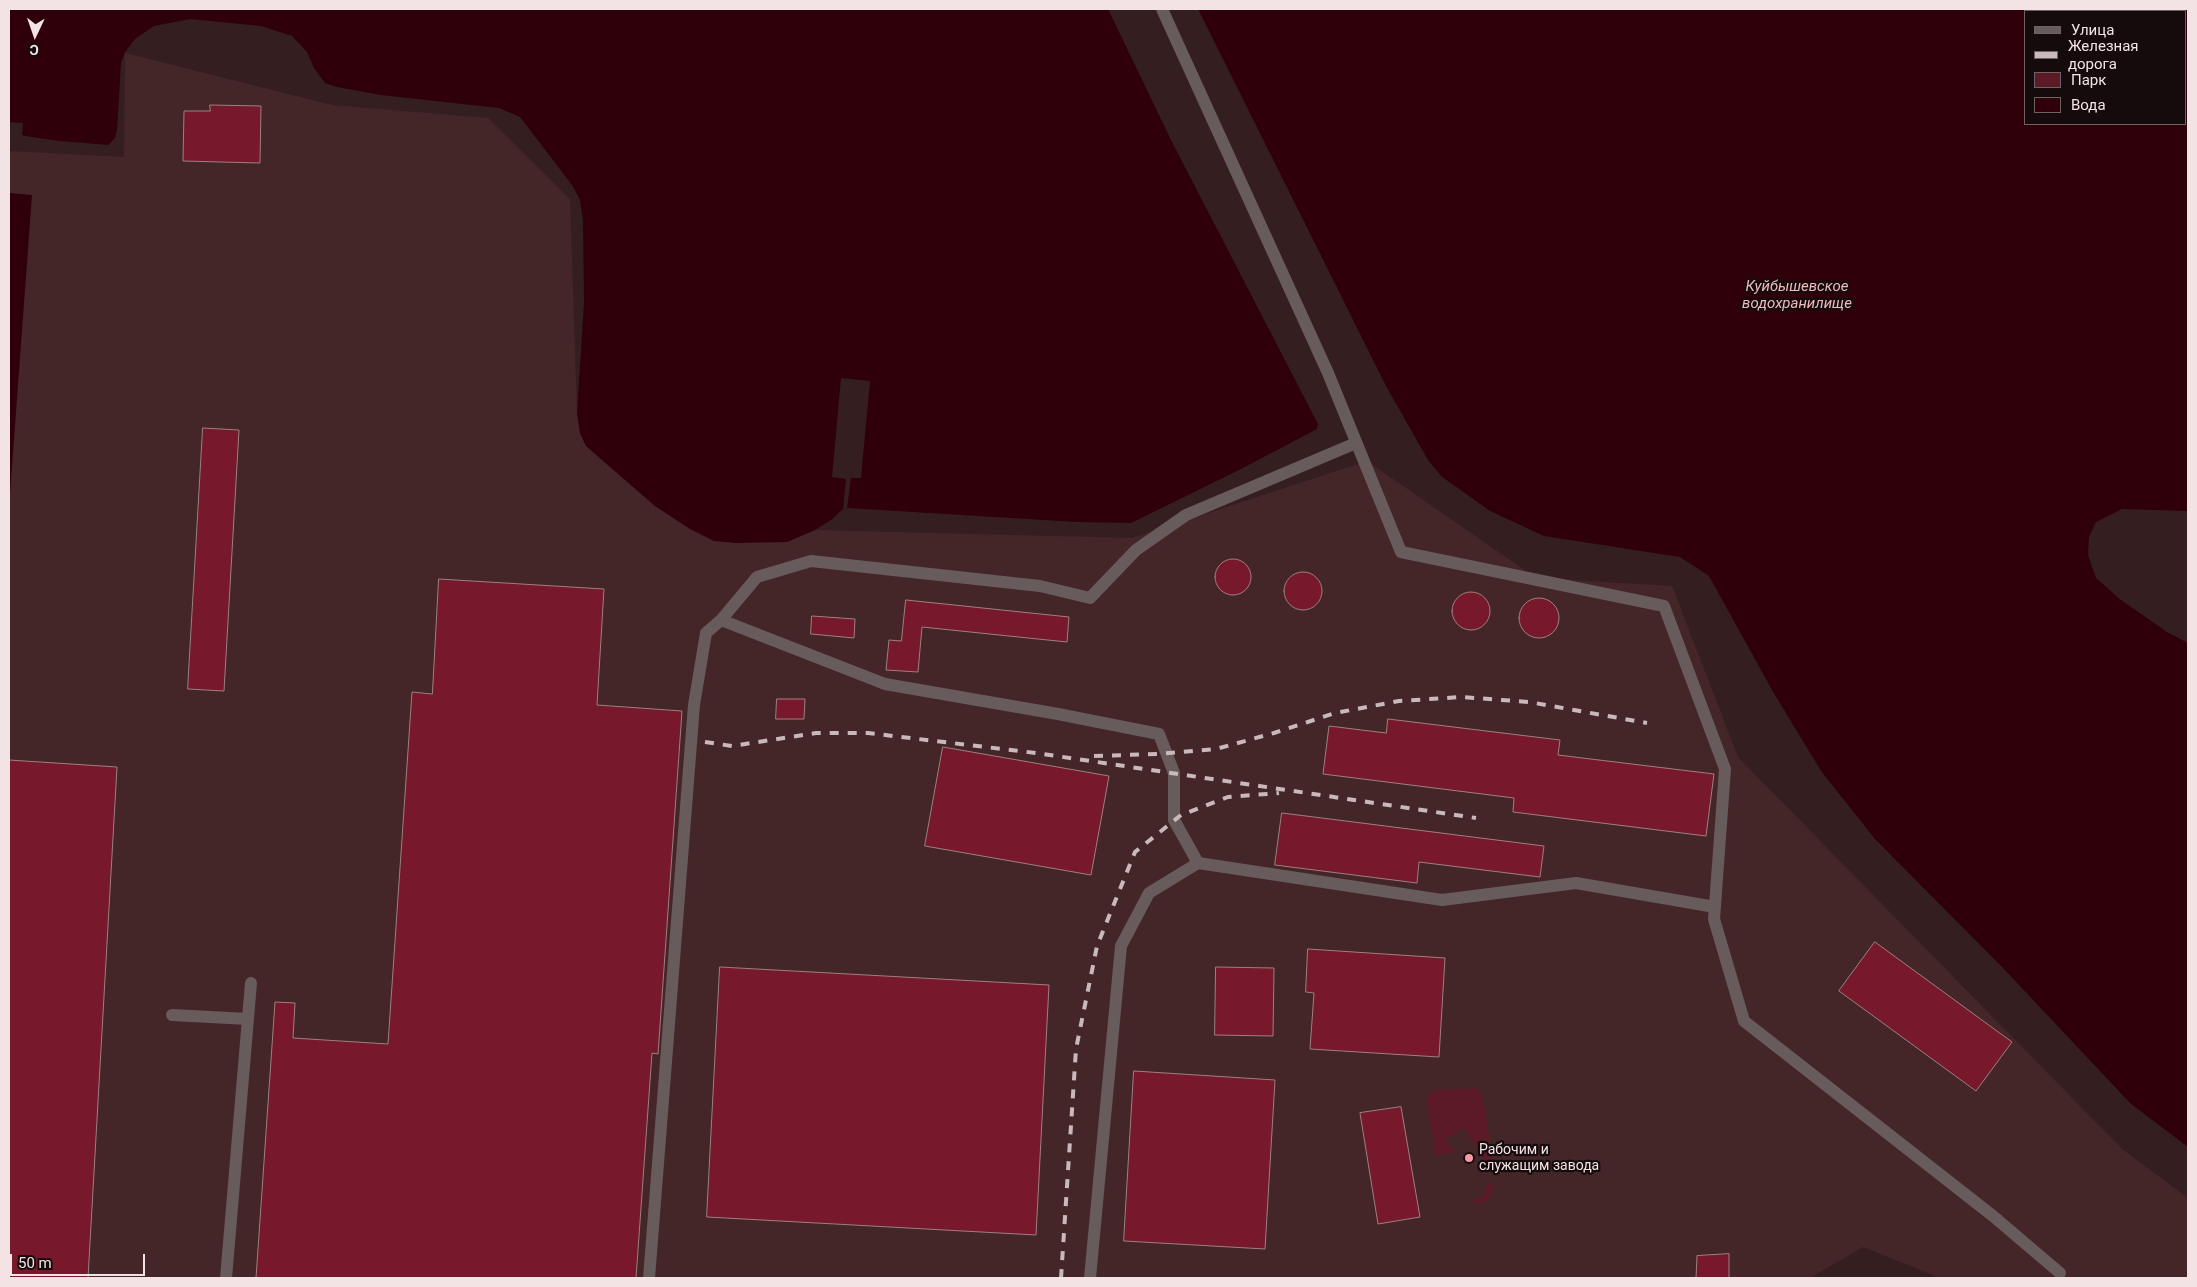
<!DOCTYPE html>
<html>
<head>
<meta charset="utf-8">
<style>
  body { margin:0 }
  #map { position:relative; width:2197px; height:1287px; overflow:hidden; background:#351e20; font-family:Roboto,sans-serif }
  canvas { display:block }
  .frame { position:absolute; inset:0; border:10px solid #f3e3e4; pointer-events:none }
  .legend { position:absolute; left:2024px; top:10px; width:162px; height:115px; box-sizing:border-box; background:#150b0c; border:1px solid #6e6162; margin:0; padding:6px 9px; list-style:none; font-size:15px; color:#f3e3e4 }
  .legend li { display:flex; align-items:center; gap:10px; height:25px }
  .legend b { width:25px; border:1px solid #6e6162 }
  .north { position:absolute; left:10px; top:10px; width:50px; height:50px; -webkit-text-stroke:4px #150b0c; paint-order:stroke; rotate:183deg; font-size:14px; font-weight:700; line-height:20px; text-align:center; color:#f3e3e4 }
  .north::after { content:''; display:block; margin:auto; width:18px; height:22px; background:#f3e3e4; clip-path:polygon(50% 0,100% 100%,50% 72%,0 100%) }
  .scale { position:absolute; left:10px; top:1254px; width:135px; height:22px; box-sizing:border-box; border:2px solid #f3e3e4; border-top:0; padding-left:6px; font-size:15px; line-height:18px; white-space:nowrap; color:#f3e3e4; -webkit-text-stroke:4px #150b0c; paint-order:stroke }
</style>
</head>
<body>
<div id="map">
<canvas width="2197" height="1287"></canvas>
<div class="frame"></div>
<ul class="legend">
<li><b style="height:6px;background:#685b5c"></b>Улица</li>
<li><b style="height:6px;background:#cab9ba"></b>Железная дорога</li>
<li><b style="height:14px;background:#5b1a25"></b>Парк</li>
<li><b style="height:14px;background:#2f0009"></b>Вода</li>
</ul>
<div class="north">С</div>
<div class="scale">50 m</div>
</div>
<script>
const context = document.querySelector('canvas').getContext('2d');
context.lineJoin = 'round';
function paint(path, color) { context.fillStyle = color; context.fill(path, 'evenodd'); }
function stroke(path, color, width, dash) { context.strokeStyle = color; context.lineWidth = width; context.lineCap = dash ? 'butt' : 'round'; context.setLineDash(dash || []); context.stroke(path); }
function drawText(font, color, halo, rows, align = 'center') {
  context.font = font + ' Roboto,sans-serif'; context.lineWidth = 4.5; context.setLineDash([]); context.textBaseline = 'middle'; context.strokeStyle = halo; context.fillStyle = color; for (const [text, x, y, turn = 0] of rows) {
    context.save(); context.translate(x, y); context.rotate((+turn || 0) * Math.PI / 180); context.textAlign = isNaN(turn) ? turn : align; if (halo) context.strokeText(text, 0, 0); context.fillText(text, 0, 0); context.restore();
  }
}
paint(new Path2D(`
  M125,53L332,105L488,118L570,199L577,413L580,433L586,446L655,506L787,542L815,530L1132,538L1367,461L1536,578L1672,586L1738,757L2122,1149L2188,1198V1278H1940L1863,1247L1810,1278H9V151L124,157Z`), '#442629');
paint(new Path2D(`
  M1477,1088L1483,1098L1495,1176L1464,1128L1446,1139L1455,1152L1435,1155L1427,1098L1434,1090Z
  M1494,1183C1493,1197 1488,1202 1474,1205V1200L1484,1196L1487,1184Z`), '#5b1a25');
paint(new Path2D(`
  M9,9H1108L1172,142L1318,424L1317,429L1239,470L1131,523L1076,522L848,508L843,509L831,520L815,530L787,542L736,543L714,541L690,529L655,506L586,446L580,433L577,413L584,303L583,221L580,200L572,185L520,117L499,108L381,95L337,87L325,83L314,68L307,52L292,36L261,26L190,19L154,26L135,39L125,52L121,63L117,129L115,138L108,145L60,141L25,136L22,135L23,123L9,122Z
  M1198,9H2188V511L2122,509L2096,522L2089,537L2088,555L2096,578L2121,600L2167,632L2188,643V1147L2131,1104L2003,968L1875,839L1821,771L1772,690L1709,576L1680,557L1544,536L1490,511L1441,476L1428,460L1386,386ZM2026,11H2186V124H2026Z
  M9,193L32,195L9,507Z`), '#2f0009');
paint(new Path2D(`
  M841,378L870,381L861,478H851L847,508L843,509L846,479L832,477Z`), '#351e20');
const building = new Path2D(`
  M210,105L261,106L260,163L183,161L184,111H210Z
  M203,428L239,430L224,691L188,689Z
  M1215 577a18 18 0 1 1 36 0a18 18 0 1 1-36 0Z
  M1284 591a19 19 0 1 1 38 0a19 19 0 1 1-38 0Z
  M439,579L604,589L597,705L682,711L658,1054L652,1053L636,1278H256L275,1002L295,1003L293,1038L388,1044L412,692L432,694Z
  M1452 611a19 19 0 1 1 38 0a19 19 0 1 1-38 0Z
  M1519 618a20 20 0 1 1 40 0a20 20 0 1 1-40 0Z
  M906,600L1069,617L1067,642L922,627L918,672L886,670L889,640L901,641Z
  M812,616L855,619L854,638L811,634Z
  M777,699H805L804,719H776Z
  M1388,719L1560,740L1558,755L1714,774L1706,836L1513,812L1514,798L1323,774L1329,726L1386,733Z
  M943,747L1109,776L1091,875L925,846Z
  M9,760L117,767L88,1278H9Z
  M1282,813L1544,846L1540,877L1419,862L1417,883L1275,865Z
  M1875,942L2012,1042L1976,1091L1839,991Z
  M1308,949L1445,958L1439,1057L1310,1049L1314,993L1306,992Z
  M720,967L1049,985L1036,1235L707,1217Z
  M1216,967L1274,968L1273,1036L1215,1035Z
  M1134,1071L1275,1080L1265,1249L1124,1241Z
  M1401,1107L1420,1217L1378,1224L1360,1113Z
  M1729,1254V1278H1696L1697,1256Z`);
paint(building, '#77182c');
stroke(building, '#9d8081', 1);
stroke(new Path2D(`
  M1162,9L1328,373L1401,552L1664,606L1725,769L1714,919L1744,1021L1993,1216L2060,1273
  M721,620L885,684L1058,714L1159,734L1174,773V820L1198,863
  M172,1015L248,1019
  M226,1278L251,983
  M649,1278L694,705L706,633L721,620L757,577L811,561L1040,586L1090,598L1136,550L1186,515L1356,443
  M1090,1278L1121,946L1149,893L1198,863L1442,900L1576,883L1715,907`), '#685b5c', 12);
stroke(new Path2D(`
  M705,742L732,746L816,733H868L1036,753L1476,818
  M1094,756L1157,754L1216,749L1274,733L1335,713L1399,701L1462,697L1529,702L1647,723
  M1061,1278L1076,1049L1097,946L1135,852L1181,815L1228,797L1279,793`), '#cab9ba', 4, [9, 9]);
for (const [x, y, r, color] of [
  [1469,1158,5,"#f49aa2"]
]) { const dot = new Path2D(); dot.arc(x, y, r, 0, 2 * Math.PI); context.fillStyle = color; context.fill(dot); stroke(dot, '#150b0c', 2); }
drawText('14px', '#f3e3e4', '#150b0c', [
  ["Рабочим и",1479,1150],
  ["служащим завода",1479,1166]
], 'left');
drawText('italic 15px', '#efb9bc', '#150b0c', [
  ["Куйбышевское",1797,287],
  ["водохранилище",1797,304]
]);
</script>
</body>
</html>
